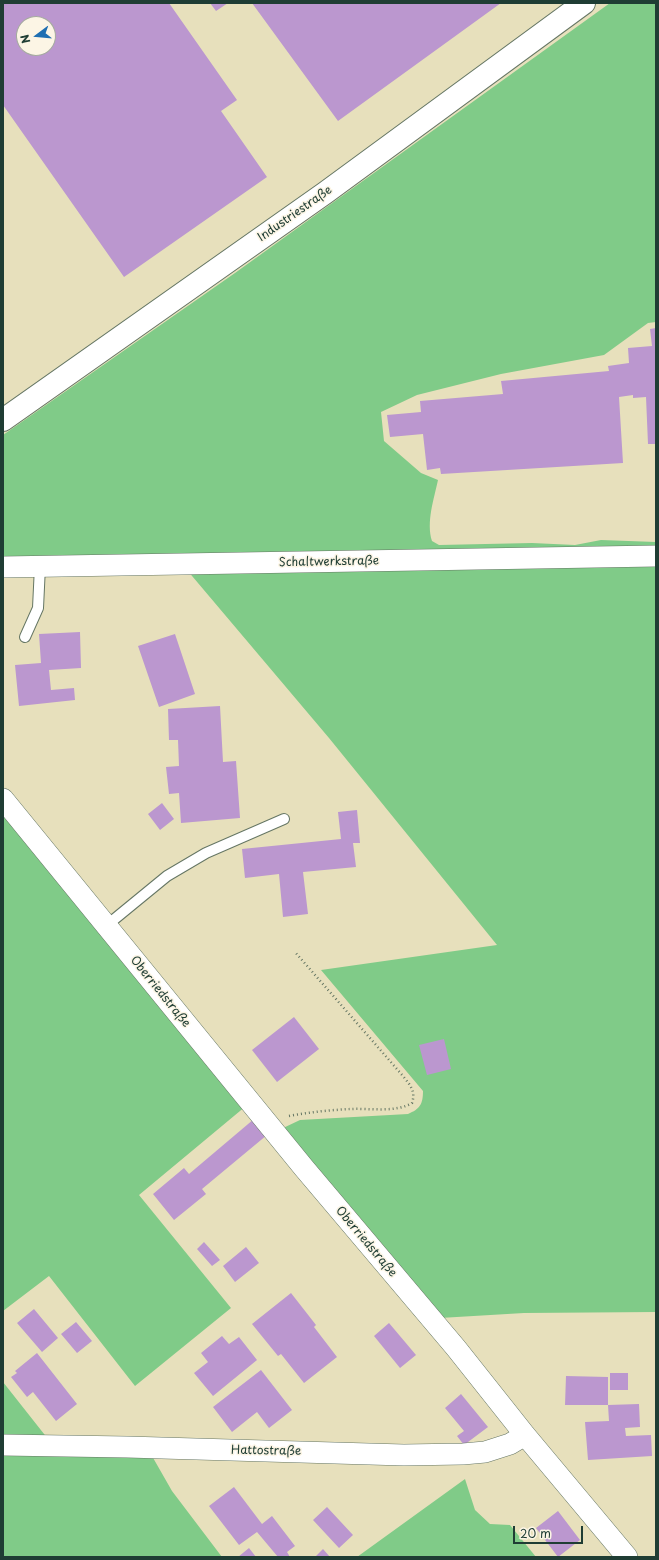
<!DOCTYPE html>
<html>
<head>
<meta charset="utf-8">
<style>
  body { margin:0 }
  #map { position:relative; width:659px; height:1560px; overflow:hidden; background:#e7e0bc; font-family:"Playpen Sans",sans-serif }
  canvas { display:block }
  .frame { position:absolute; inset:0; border:4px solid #1f3d34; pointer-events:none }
  .north { position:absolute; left:16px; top:16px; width:40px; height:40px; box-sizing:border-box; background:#fcf5e5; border:1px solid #a4ab9e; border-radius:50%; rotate:254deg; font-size:11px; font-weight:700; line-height:16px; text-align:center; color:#1f3d34 }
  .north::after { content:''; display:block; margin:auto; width:14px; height:18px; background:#1f6fb2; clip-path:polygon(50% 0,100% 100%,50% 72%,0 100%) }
  .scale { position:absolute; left:513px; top:1526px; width:70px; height:18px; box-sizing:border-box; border:2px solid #1f3d34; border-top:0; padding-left:5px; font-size:12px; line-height:14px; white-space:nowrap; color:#1f3d34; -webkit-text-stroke:3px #fcf5e5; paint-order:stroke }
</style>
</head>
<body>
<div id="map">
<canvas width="659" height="1560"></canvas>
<div class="frame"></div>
<div class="north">N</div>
<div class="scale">20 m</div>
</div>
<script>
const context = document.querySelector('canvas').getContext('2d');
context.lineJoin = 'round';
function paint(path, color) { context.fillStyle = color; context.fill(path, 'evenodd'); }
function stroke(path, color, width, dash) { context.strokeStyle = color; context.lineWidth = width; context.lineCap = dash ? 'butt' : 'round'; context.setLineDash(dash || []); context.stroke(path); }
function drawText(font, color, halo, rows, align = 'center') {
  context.font = font + ' "Playpen Sans",sans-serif'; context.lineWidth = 3; context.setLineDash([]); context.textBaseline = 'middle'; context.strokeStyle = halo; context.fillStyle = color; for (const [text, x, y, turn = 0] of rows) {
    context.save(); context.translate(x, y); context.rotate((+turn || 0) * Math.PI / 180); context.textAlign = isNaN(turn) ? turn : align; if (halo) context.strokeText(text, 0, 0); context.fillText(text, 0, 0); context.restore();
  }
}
paint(new Path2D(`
  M610,3H656V322L648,323L604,355L501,374L417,395L381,412L384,441L421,473L438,480C434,499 426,522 432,541L439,545L532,543L575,545L601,540L656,542V1312L524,1313L440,1318L281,1129L300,1120L408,1114C420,1109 423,1104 423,1091L321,970L497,945L329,738L176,557L3,560V435L235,273Z
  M3,811L246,1106L139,1195L231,1308L135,1386L49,1276L3,1311Z
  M3,1382L48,1439H3Z
  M3,1452L152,1456L172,1491L222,1557H3Z
  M465,1479L475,1510L490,1524L510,1525L536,1557H357Z`), '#80cb88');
paint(new Path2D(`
  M3,3H169L237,100L221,111L267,177L124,277L3,105ZM24,24H48V48H24Z
  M210,3H228L216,11Z
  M252,3H501L338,121Z
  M656,328V444H648L646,397L633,398V395L619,397L623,463L441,474L440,468L427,470L423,434L390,437L387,415L421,412L420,401L503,394L501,381L609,371L608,366L629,363L628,348L652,346L650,329Z
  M80,632L81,668L49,670L51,690L74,688L75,700L19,706L15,665L41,663L39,634Z
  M175,634L195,694L159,707L138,646Z
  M220,706L223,762L236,761L240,818L181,823L179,793L169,794L166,767L179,766L178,740H169L168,709Z
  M162,803L174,819L160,830L148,814Z
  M357,810L360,843H353L356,867L303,872L308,914L283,917L279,874L245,878L242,849L341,839L338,812Z
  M294,1017L319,1049L277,1082L252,1050Z
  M444,1039L451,1069L427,1075L419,1045Z
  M254,1119L267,1135L202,1189L206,1194L174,1220L153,1194L184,1168L189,1174Z
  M204,1242L220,1260L212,1266L197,1249Z
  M246,1247L259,1263L235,1282L223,1266Z
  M291,1293L316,1325L314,1327L337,1357L304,1383L281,1354L278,1356L252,1324Z
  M34,1309L58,1338L42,1352L17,1323Z
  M76,1322L92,1341L77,1353L61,1334Z
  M389,1323L416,1355L400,1368L374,1336Z
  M222,1336L229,1344L239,1337L257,1360L213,1396L194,1373L208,1362L201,1353Z
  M37,1353L77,1404L56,1421L33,1392L27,1397L11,1377L17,1373L15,1371Z
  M261,1370L292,1410L269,1428L257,1412L232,1432L213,1407Z
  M610,1373H628V1390H610Z
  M566,1376L608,1377V1405H565Z
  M461,1394L488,1427L464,1445L457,1436L464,1431L445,1408Z
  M639,1404L640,1427L625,1428L626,1436L651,1435L652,1456L588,1460L585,1422L609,1421L608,1405Z
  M234,1487L262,1524L272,1516L295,1546L287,1552L290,1557H278L257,1532L239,1545L209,1506Z
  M327,1507L353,1535L339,1548L313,1520Z
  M558,1511L580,1540L558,1557L536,1528Z
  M249,1548L256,1557H238Z
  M323,1549L330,1557H315Z`), '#bb97cf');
const lane = new Path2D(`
  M25,637L38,608L40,566
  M106,926L167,876L206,853L284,819`);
const street = new Path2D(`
  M3,567L656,556
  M3,799L304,1168L456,1348L525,1435L627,1557
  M3,1445L127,1447L404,1455L463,1454L485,1452L510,1444L525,1435`);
const secondary = new Path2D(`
  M3,420L325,193L584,3`);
stroke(lane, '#657664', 12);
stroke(street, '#657664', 22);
stroke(secondary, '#657664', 24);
stroke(new Path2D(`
  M289,1116C310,1112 331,1110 351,1109C370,1108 395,1113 412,1103C416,1091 410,1085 403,1076L295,952`), '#657664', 2.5, [1, 3]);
stroke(lane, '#fff', 10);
stroke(street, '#fff', 21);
stroke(secondary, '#fff', 22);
drawText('12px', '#1f3d34', '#fcf5e5', [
  ["Industriestraße",295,214,-35],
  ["Schaltwerkstraße",329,562,-1],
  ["Oberriedstraße",160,992,51],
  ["Oberriedstraße",366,1242,50],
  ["Hattostraße",266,1451,1]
]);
</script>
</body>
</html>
